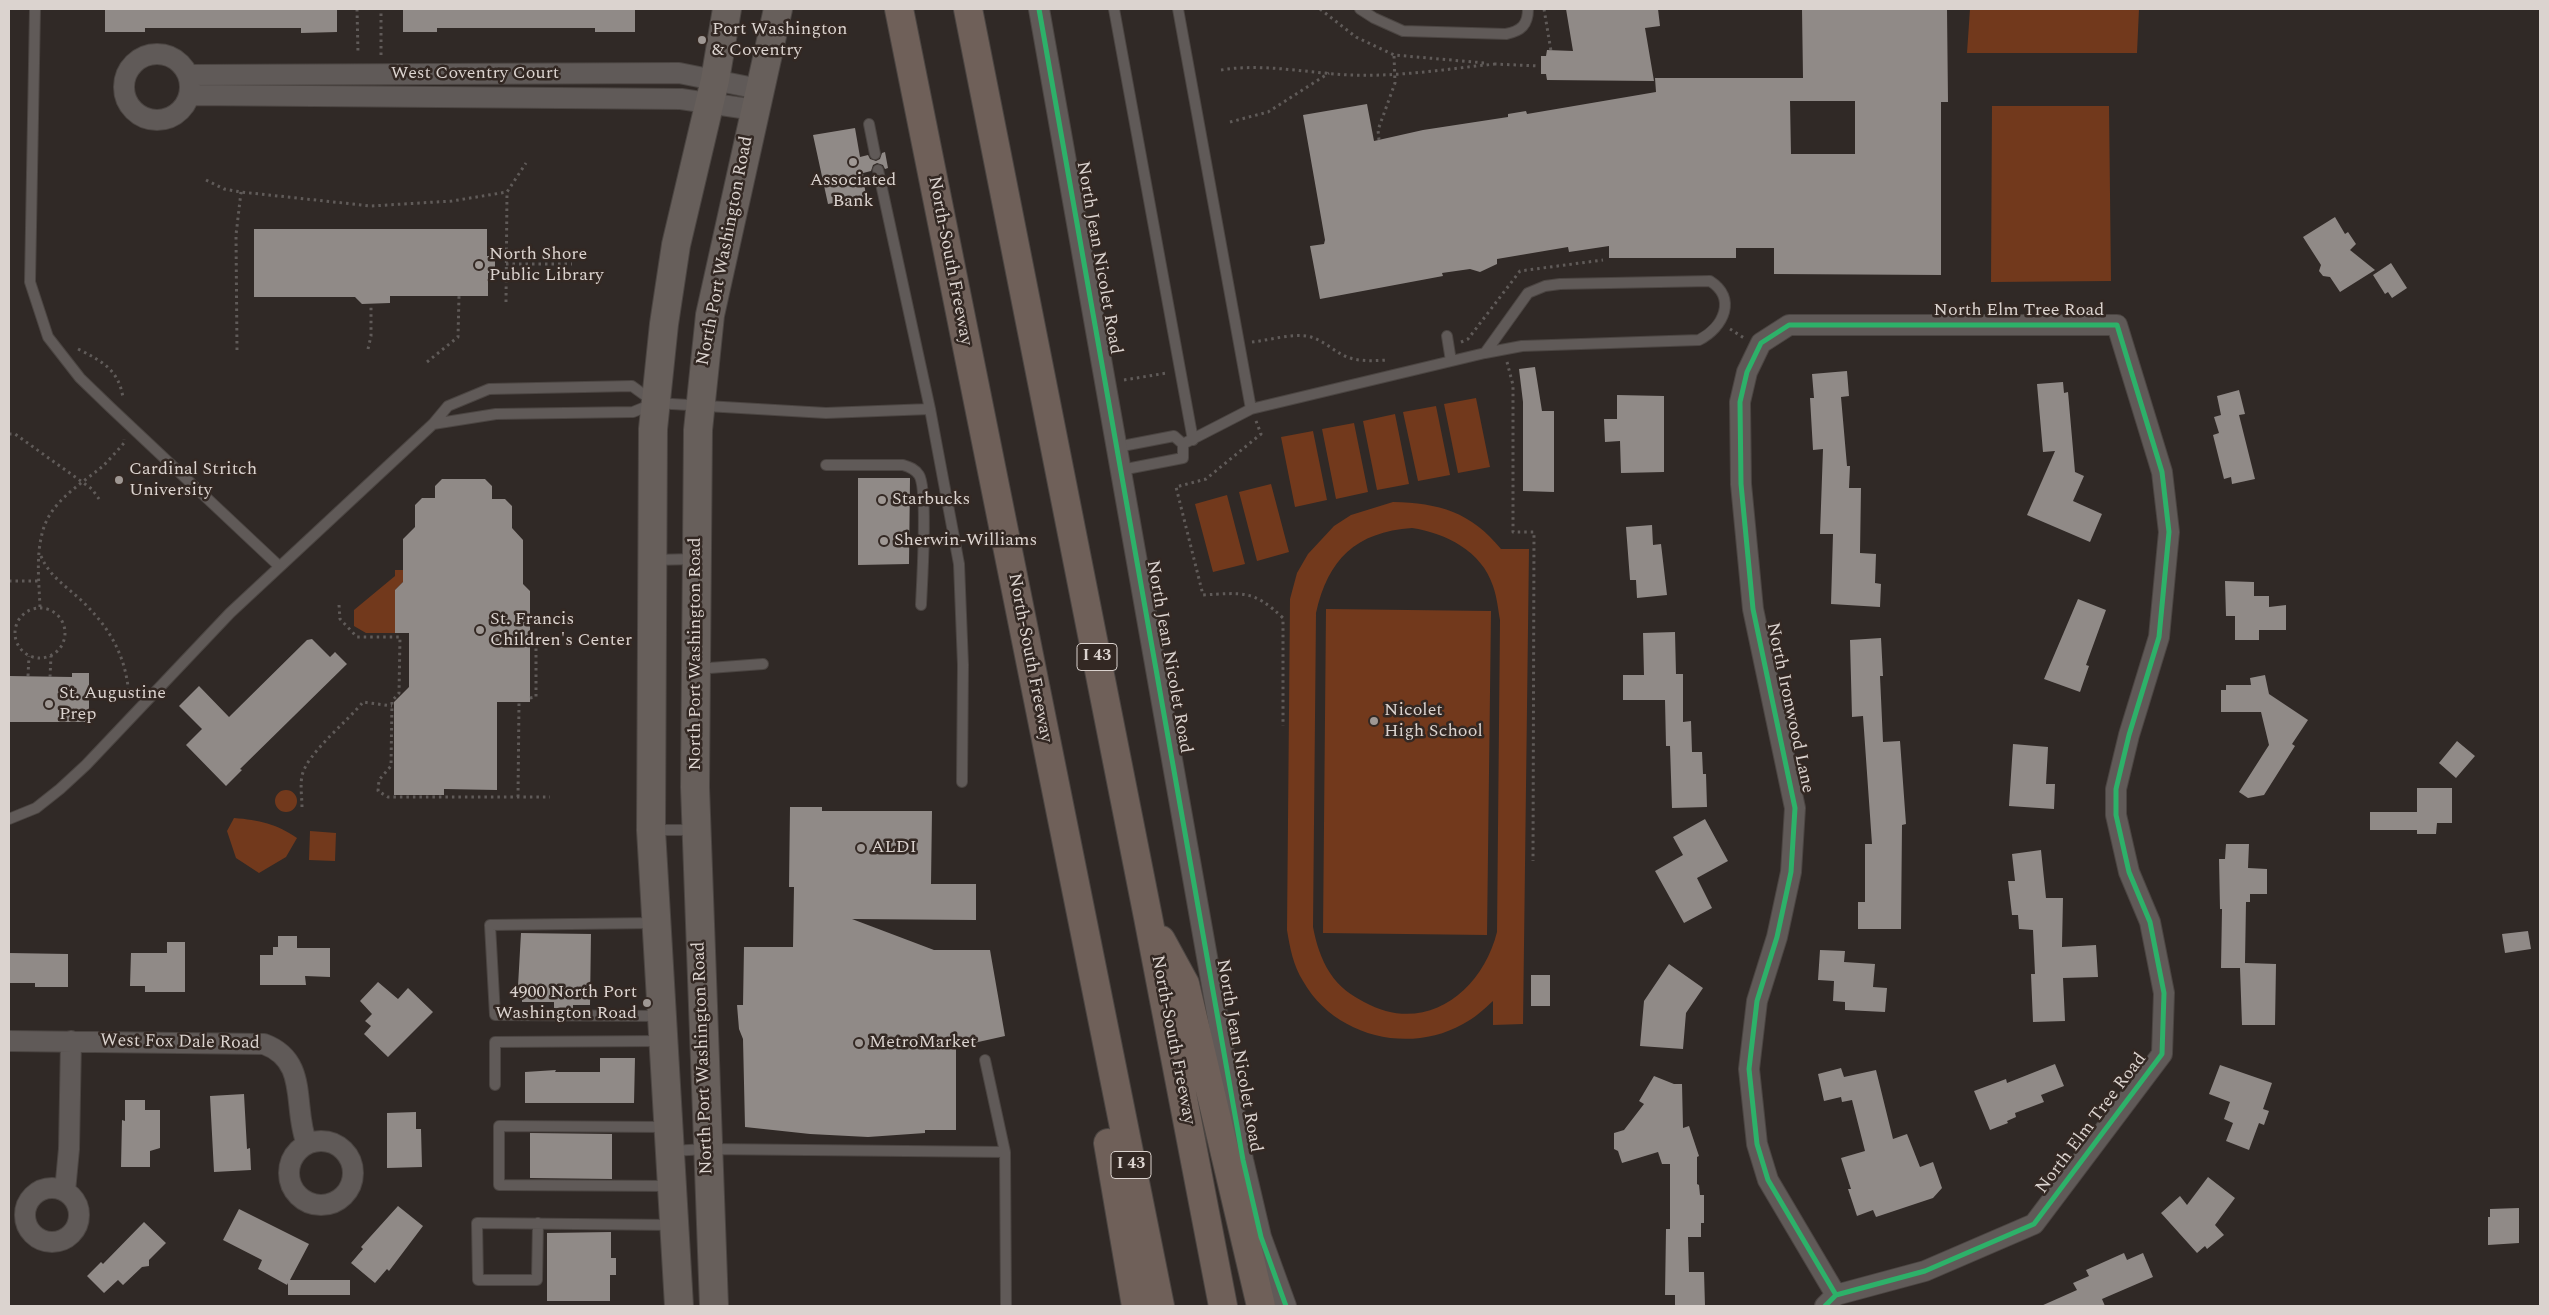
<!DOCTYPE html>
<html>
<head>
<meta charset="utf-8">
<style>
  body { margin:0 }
  #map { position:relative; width:2549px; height:1315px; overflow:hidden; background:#302926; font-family:Spectral,serif }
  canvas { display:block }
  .frame { position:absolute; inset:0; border:10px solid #dbd3cf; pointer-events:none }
</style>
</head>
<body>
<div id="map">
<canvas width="2549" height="1315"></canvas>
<div class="frame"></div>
</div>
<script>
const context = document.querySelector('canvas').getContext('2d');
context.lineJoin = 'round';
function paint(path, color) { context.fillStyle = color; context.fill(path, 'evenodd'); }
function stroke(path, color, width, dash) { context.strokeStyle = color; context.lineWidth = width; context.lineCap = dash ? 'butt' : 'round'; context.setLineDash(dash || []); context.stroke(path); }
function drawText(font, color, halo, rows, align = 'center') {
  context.font = font + ' Spectral,serif'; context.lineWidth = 5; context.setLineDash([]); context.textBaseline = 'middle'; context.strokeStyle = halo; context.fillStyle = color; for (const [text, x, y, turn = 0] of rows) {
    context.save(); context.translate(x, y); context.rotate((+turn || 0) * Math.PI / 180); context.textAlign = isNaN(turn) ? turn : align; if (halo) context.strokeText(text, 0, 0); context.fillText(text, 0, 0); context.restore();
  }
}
paint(new Path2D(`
  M1970,9H2139L2137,53H1967Z
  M1992,106H2109L2111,281L1991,282Z
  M1476,398L1490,467L1458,473L1444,404Z
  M1436,406L1450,475L1418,481L1403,412Z
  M1395,414L1409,484L1377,490L1363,421Z
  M1354,423L1368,492L1336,499L1322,429Z
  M1313,431L1327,500L1295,507L1281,437Z
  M1271,484L1289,552L1257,561L1239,492Z
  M1227,495L1245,564L1213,572L1195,504Z
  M1393,502C1439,503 1471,512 1501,549H1529L1523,1024L1493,1025V1001C1484,1009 1475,1018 1463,1024C1408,1055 1334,1036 1303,981C1293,965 1290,948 1287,930L1290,599L1297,573L1308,554L1334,526L1351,515ZM1412,528C1445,533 1482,551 1493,586C1497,597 1498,609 1500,620L1497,932C1482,992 1425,1036 1364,1002C1351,995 1339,987 1330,973C1321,959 1316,943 1313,927L1316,613C1328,559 1356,532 1412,528Z
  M395,570H403V582L395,590V633H366L354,626V610L395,576Z
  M1326,609L1491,611L1487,935L1323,933Z
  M275 801a11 11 0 1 1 22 0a11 11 0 1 1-22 0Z
  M234,818C259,820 277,824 297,838L286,857L259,873L236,858L227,831Z
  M310,831L336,833L335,861L309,860Z`), '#72391c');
paint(new Path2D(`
  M105,9H337V32L301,33V28H145V32H105Z
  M403,9H635V32H595V28H437V32H403Z
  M1566,9H1658L1660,26L1645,28L1654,81L1547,80L1546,74H1541V56H1546L1547,50L1573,51Z
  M1802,9H1947L1948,102H1941V275L1774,274V248H1736V258H1609V246L1569,252L1568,247L1497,259V264L1480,272L1470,269L1442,273L1443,276L1320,299L1310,246L1324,244L1325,240L1303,115L1367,104L1374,141L1423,130L1508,117V114L1526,111L1527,114L1656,92L1655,78H1803ZM1790,101H1855V154H1791Z
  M855,128L860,157L868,155L870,159L876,161L880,159L882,153L885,152L888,168L885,169L883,165L877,163L873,165L871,171L863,173L866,197L828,204L813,135Z
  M2335,217L2345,234L2348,232L2356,244L2350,250L2375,270L2340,292L2330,277L2323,276L2319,271L2321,265L2303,237Z
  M254,229H487V256H495V273H488V296H390V303L362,304L355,297H254Z
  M2391,263L2407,288L2392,298L2388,292L2385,294L2373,275Z
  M1535,367L1542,411H1554V492L1523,491V402L1519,369Z
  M1847,371L1849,396L1841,397L1847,466H1850L1849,488H1861L1860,553L1876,554L1875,583L1881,584L1880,607L1831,604L1833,534H1820L1823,449L1813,450L1810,398H1814L1812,374Z
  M2063,382L2064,393L2068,392L2075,472L2084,476L2073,501L2102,514L2090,542L2027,515L2055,451L2043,452L2037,384Z
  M2239,390L2245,414L2239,415L2255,479L2232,484L2231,477L2224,479L2213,435L2219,433L2214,417L2221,415L2217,396Z
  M1617,395L1664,396V472L1621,473L1620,441L1605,442L1604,419H1617Z
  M858,478H910L909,564L858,565Z
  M442,479H485L492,486V499H505L512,506V528L523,540V584L530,591V702H497V790L444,789V795H394V702L409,687V633H395V590L403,582V539L415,527V505L422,498H435V486Z
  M1652,525L1653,545L1661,544L1667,595L1637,598L1636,580H1630L1626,527Z
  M2225,581L2254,582V596H2269V607L2286,605V630H2259V640H2235V616H2226Z
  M2078,599L2106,610L2086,665L2089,666L2080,692L2044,679Z
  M1675,632L1676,674H1683V722L1691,721L1692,752H1702L1703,774H1706L1707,807L1672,808L1670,746H1666L1665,700H1623V675H1644L1643,633Z
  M1881,638L1883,676H1880L1883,742L1900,741L1906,824L1902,825L1901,929H1858V902H1865V844H1872L1863,716L1852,717L1850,640Z
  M312,639L330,657L335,652L347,664L240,769L242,770L226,786L186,745L202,729L179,706L199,686L229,717L307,640Z
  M72,673H89V722H9V676L72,677Z
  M2265,675L2269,694L2308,720L2292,744L2295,746L2264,795L2248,798L2239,792L2269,745L2261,712H2221V690H2226V685H2251L2250,678Z
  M2457,741L2475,756L2456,778L2439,763Z
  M2013,744L2048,747L2046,784H2055L2054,809L2009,806Z
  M2417,788H2452V823H2437L2436,834H2417V830H2370V812H2417Z
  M790,807H822V811H932L931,884H976V920L852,919L934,950H990L1005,1036L956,1047V1130H925V1133L868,1137L810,1134L745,1127L743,1039L739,1029L737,1005H743L744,947H793L794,887H789Z
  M1705,819L1728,861L1697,878L1712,908L1684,923L1655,871L1683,855L1673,837Z
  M2226,844H2249L2248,868L2267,869V894H2250V902H2246L2245,963L2276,964L2275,1025H2242L2240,968H2221L2222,909H2220L2219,859H2225Z
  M2041,850L2046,898H2063L2062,947L2096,945L2098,977L2063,978L2065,1021L2033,1022L2031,974H2035L2033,930L2019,929L2018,915H2012L2008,881H2015L2012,854Z
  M2528,931L2531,949L2505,953L2502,934Z
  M521,933L591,934L590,1005H573V1009L554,1008V1002H522V987L518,986Z
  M278,936H297V948H330V977L305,976L306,985H260V955H273V947H278Z
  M167,942H185V992H145V986H130L131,953H167Z
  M1820,950L1845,951L1844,962L1875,964L1873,987L1887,988L1885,1012L1845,1010V1002L1833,1001L1834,981L1818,980Z
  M9,953L68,954V987H35V983H9Z
  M1669,964L1703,988L1686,1013L1683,1049L1640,1046L1644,1001Z
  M1531,975H1550V1006H1531Z
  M378,982L398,999L408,988L433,1012L388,1057L364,1034L371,1026L365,1021L372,1014L360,1001Z
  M600,1058H635L634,1103H525V1072L556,1070L555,1072H600Z
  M2055,1064L2064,1086L2041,1095L2044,1102L2015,1113L2016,1117L2007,1121L2008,1123L1990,1130L1974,1091L2006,1079L2007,1083Z
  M2220,1065L2272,1083L2263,1109L2269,1111L2264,1125L2259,1123L2249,1150L2226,1141L2233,1123L2224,1119L2230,1102L2209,1094Z
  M1841,1068L1844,1077L1876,1070L1893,1139L1907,1134L1920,1167L1933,1162L1942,1188L1933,1198L1876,1217L1873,1210L1857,1216L1848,1189H1851L1841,1158L1865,1151L1852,1100L1842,1102L1841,1097L1824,1101L1818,1074Z
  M1654,1076L1674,1084H1682L1683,1128L1689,1126L1699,1156L1697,1157V1184L1699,1185L1700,1195H1704V1223H1701V1237H1688L1689,1272H1704L1705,1306H1675V1295H1665L1666,1229H1670V1164H1662L1658,1152L1622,1163L1618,1151L1614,1149V1133L1624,1130L1644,1104L1639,1101Z
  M244,1094L247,1149L250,1148L251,1170L214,1172L210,1096Z
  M125,1100H145V1110H160V1148L150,1151V1167H121L122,1120L125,1121Z
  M416,1112V1129H421L422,1167L387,1168V1113Z
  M530,1133L612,1134V1179L530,1178Z
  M2208,1177L2235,1198L2215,1225L2224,1235L2207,1249L2205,1246L2197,1253L2161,1213L2180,1196L2187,1205Z
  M398,1206L423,1226L389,1271L387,1269L375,1283L351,1263L363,1249L361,1247Z
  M2519,1208V1243L2488,1245V1217H2490V1209Z
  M239,1209L309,1244L290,1280H350V1295H288V1283L287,1285L258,1269L262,1260L223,1240Z
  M144,1222L166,1243L149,1260V1266L142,1267L123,1285L118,1280L104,1293L87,1276L101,1262L103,1264Z
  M611,1232V1258H616V1275H610V1301H547V1233Z
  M2124,1253L2127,1260L2143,1253L2153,1277L2102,1299L2105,1306H2041L2077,1290L2073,1283L2089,1276L2086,1270Z`), '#908a87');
const service = new Path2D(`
  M35,9L30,282L48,337L80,378L110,407L279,566
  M1114,9L1193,440
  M1178,9L1251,409
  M1360,9L1374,18L1403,31L1506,34C1521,31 1528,25 1528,9
  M869,124L875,154
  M878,170L930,409L959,564L963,665L962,782
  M1447,336L1451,361
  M433,424L496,414L633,412L655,403L826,413L930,409
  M1183,444L1251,409L1485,353L1522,346L1699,340C1724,327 1737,298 1710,281L1560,284L1545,286L1528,293L1485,353
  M1117,447L1174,436L1183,444V458L1121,470
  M826,465H903C910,467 915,469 919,475C928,489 922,583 921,605
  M652,560L695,559
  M696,669L763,664
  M9,819L36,808L60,789L86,765L230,613L433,424L448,406L489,389L632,386L654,402
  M652,830H695
  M655,923L490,925L495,1015L661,1016
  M985,1060L1005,1152
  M495,1085V1042L662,1041
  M668,1127L499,1126V1185L671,1186
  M671,1151L707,1149L1005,1152L1006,1306
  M538,1223L537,1280H478L477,1223L674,1225`);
const minor = new Path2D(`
  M1039,9L1243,1160L1261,1237L1286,1306
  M124 87a33 33 0 1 1 66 0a33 33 0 1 1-66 0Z
  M189,75L679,73L759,89
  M190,95L681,99L755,110
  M9,1041L264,1044C310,1061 292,1108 307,1144
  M289 1173a32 32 0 1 1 64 0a32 32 0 1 1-64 0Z
  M25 1215a27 27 0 1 1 54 0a27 27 0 1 1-54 0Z
  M65,1191L69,1149L71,1041
  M1825,1306L1836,1295L1925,1271L2034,1224L2162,1054L2164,993L2150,922L2129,872L2116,815V789L2129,735L2159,637L2169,532L2162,472L2117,325H1789L1761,343L1747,372L1740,402L1741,484L1753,609L1795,808L1791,872L1777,937L1757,1001L1749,1069L1757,1144L1768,1180L1836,1295`);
const secondary = new Path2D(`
  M679,1306L651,830L653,429L664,324L676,245L715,80L727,9
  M714,1306L695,787L698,430L710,315L778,9`);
const motorway = new Path2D(`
  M899,9L1160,1306
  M968,9L1148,917L1223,1306
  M1161,940L1185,984L1261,1306
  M1108,1143L1136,1306`);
stroke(service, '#4b4542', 12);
stroke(minor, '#4b4542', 22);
stroke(secondary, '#4b4542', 30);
stroke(motorway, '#4b4542', 30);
stroke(new Path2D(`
  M357,9L358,53
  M1320,9L1356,37L1394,55L1485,63
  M1544,9L1551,51
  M381,55V9
  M1494,64L1539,66
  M1221,70C1263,63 1307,73 1350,75C1398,77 1447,69 1495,64
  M1230,122L1268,112L1329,73
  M1379,140L1378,130L1395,83L1394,55
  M206,180L224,189L241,192L371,206L452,201L507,192L526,163
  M506,264H572
  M506,302L507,192
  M1730,329L1744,338
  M1252,342C1270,340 1289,334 1306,336C1320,338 1330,348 1341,354C1354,362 1372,361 1387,360
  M1461,342L1468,339L1520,271L1603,260
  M78,349C102,361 119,370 123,398
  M368,349L371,336V304
  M237,350L236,235L241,192
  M427,362L458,337L459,296
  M1507,362L1513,385V532H1534L1533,861
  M1124,380L1167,373
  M1256,421L1261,434L1206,479L1176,487L1203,595C1242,593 1253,589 1283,618V726
  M9,434H15L92,489L99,499
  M41,556C49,576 66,586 82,601C111,629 127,658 129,698
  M9,581H39
  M339,605L340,619L357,637H400L399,693L392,701L391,766L379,780L378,791L388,797H550
  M40,607C39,583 36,557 42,534C49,502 80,485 103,466C110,459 117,451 124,443V439
  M15 633a25 25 0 1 1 50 0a25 25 0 1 1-50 0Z
  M28,676L29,656
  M50,677L51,656
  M530,698L536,697V641H530
  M518,797L519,702
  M302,807C302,797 300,786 302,776C306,754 348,721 363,702L392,706`), '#605b59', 3, [2.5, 4]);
stroke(service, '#605a58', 10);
stroke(minor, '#605a58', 20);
stroke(secondary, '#675f5b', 28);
stroke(motorway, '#6f6059', 28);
stroke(new Path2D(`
  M1039,9L1243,1160L1261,1237L1286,1306
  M1825,1306L1836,1295L1925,1271L2034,1224L2162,1054L2164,993L2150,922L2129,872L2116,815V789L2129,735L2159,637L2169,532L2162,472L2117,325H1789L1761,343L1747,372L1740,402L1741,484L1753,609L1795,808L1791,872L1777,937L1757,1001L1749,1069L1757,1144L1768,1180L1836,1295`), '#2db169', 5);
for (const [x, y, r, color] of [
  [702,40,5,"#9f9894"],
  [853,162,5,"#9f9894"],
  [479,265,5,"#9f9894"],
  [119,480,5,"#9f9894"],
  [882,500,5,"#9f9894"],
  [884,541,5,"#9f9894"],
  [480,630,5,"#9f9894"],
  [49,704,5,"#9f9894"],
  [1374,721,5,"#9f9894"],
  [861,848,5,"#9f9894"],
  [647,1003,5,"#9f9894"],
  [859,1043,5,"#9f9894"]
]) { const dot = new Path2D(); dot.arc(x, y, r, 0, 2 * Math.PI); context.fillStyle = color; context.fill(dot); stroke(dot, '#332823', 2); }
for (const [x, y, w] of [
  [1097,657,40],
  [1131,1165,40]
]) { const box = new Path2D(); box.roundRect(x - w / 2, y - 13.5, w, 27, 4); context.fillStyle = '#332823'; context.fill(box); stroke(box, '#dbd3cf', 1); }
drawText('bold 16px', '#dbd3cf', null, [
  ["I 43",1097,657],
  ["I 43",1131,1165]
]);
drawText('18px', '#dbd3cf', '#332823', [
  ["Port Washington",712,30],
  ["& Coventry",712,51],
  ["Associated",853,181,"center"],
  ["Bank",853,202,"center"],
  ["North Shore",489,255],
  ["Public Library",489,276],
  ["Cardinal Stritch",129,470],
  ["University",129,491],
  ["Starbucks",892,500],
  ["Sherwin-Williams",894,541],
  ["St. Francis",490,620],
  ["Children's Center",490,641],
  ["St. Augustine",59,694],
  ["Prep",59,715],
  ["Nicolet",1384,711],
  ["High School",1384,732],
  ["ALDI",871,848],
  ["4900 North Port",637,993,"right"],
  ["Washington Road",637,1014,"right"],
  ["MetroMarket",869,1043]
], 'left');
drawText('18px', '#dbd3cf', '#332823', [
  ["West Coventry Court",475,74],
  ["North Port Washington Road",726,251,-79],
  ["North Jean Nicolet Road",1098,258,80],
  ["North-South Freeway",949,261,79],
  ["North Elm Tree Road",2019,311],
  ["North Port Washington Road",696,654,-90],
  ["North Jean Nicolet Road",1168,657,80],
  ["North-South Freeway",1029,658,79],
  ["North Ironwood Lane",1789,708,78],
  ["North-South Freeway",1172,1040,79],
  ["West Fox Dale Road",180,1043,1],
  ["North Jean Nicolet Road",1238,1056,80],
  ["North Port Washington Road",704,1058,-92],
  ["North Elm Tree Road",2092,1124,-53]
]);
</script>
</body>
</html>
